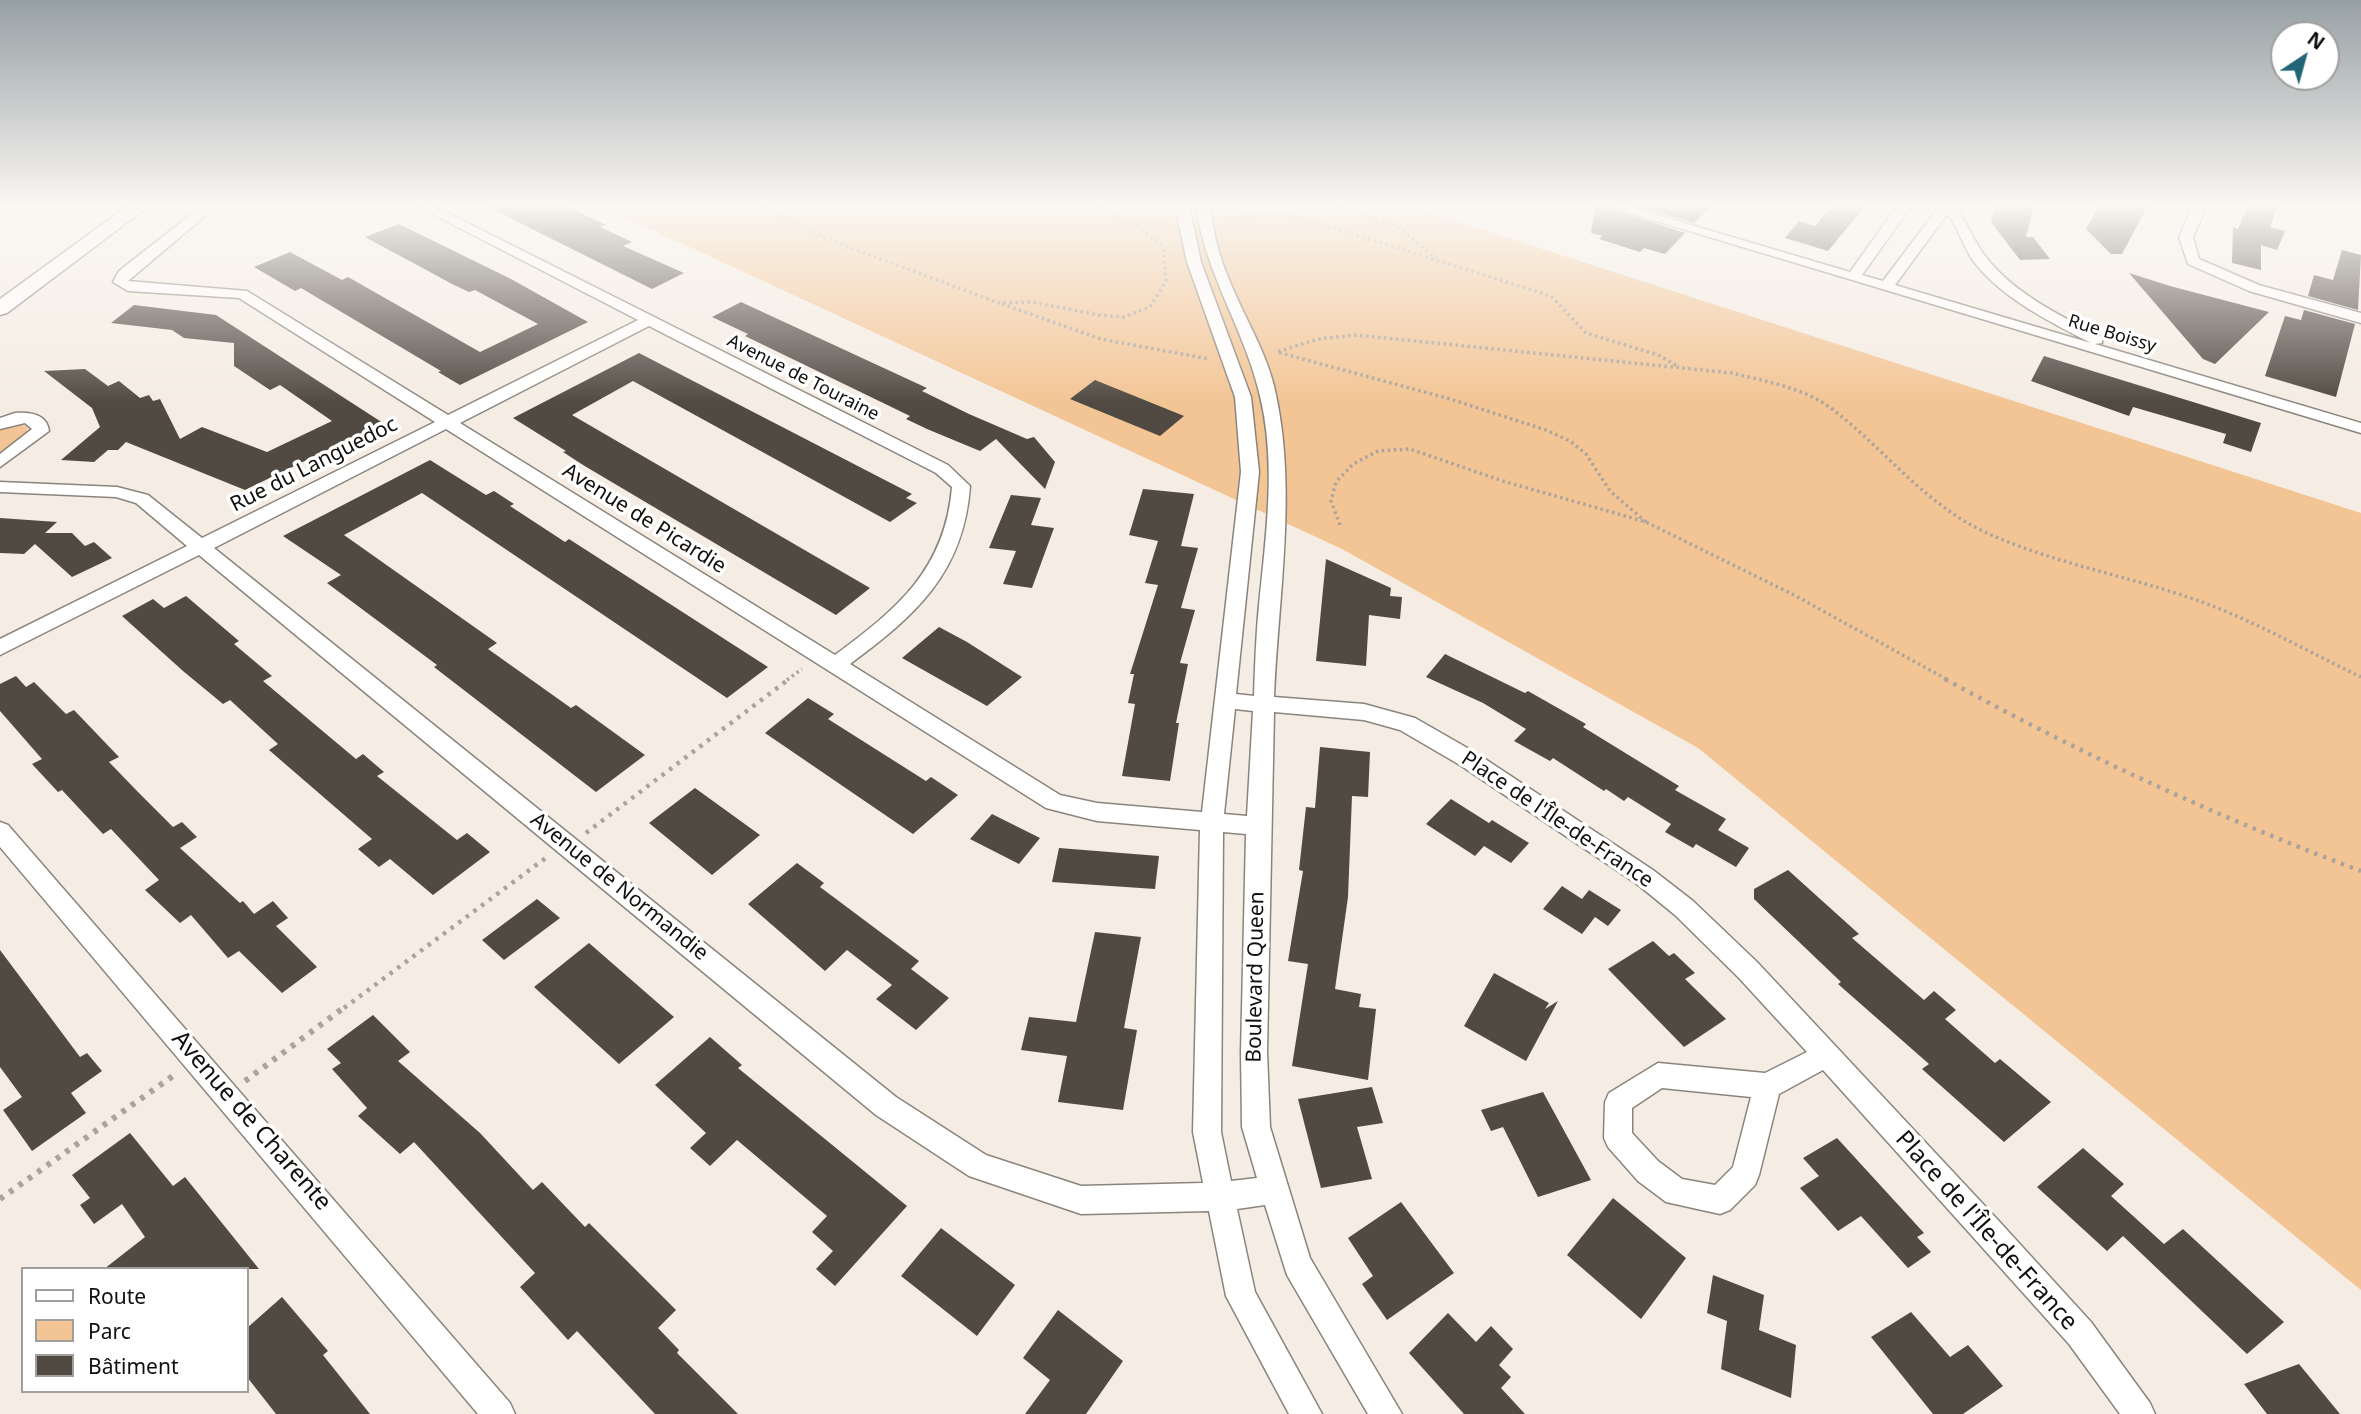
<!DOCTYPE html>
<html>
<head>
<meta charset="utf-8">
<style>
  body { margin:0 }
  #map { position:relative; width:2361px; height:1414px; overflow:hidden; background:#f5ede4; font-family:"Noto Sans",sans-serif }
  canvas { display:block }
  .legend { position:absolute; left:21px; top:1267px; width:228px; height:126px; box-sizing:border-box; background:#fff; border:2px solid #a09f9e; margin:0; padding:9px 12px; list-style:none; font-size:21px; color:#12100d }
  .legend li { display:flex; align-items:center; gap:14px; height:35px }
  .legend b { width:35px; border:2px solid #a09f9e }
  .north { position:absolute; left:2270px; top:21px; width:70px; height:70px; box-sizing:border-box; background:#fff; border:2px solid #a09f9e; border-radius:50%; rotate:36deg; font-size:19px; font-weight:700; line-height:28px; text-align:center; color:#12100d }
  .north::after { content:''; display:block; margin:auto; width:24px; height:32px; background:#216577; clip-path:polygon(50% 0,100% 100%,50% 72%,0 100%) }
</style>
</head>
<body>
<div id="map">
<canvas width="2361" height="1414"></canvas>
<ul class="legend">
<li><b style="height:9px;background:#fff"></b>Route</li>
<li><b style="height:19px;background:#f3c595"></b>Parc</li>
<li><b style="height:19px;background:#514a43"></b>Bâtiment</li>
</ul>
<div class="north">N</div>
</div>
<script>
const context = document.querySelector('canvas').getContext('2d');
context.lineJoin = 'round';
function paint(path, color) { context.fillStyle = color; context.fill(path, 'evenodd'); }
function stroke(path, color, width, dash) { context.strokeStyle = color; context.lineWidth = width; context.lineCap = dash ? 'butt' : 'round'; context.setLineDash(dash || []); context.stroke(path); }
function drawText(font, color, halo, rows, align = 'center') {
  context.font = font + ' "Noto Sans",sans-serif'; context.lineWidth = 7; context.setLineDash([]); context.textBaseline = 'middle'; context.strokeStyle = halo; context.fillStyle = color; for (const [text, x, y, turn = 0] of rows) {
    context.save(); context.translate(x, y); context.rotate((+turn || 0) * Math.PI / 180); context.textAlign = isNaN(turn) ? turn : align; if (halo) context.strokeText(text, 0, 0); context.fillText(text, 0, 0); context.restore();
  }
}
paint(new Path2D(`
  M599,205H1406L2361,513V1290L1698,748L1342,549Z
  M18,424L28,427L26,435L0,452V430Z`), '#f3c595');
paint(new Path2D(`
  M484,205H564L606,225L600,227L632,242L623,246L684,273L652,289Z
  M1595,205H1600L1685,233L1665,254L1644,248L1640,252L1599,239L1602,236L1591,233Z
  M1633,205H1712L1694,223Z
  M1833,205H1866L1828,251L1785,238L1799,221L1815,226Z
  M1996,205H2034L2026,237H2033L2050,259L2020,260L1991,222Z
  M2100,205L2114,209L2116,205H2148L2122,254H2111L2086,229Z
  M2248,205H2278L2270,227L2285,231L2277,250L2261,245V270L2232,263L2233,227L2238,229Z
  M399,224L511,279L588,322L460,385L438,372L441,371L301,288L295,291L254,267L290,252L342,280L348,277L480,352L538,324L475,290L469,292L454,285L365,237Z
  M2342,250L2361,255L2358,310L2308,296L2314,275L2333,280Z
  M2129,273L2170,286L2269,312L2215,364L2203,359Z
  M741,302L927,388L922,391L969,414L1027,439L1034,437L1055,462L1045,489L996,439L980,451L927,429L906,419L910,416L745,336L748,334L712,317Z
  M134,305L216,315L383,423L245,490L126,442L118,450H108L94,462L61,460L100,427L92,408L44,371L85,369L108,386L119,381L140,398L149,395L153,401L160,399L180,439L202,427L267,452L332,421L280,385L270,390L234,366V343L184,338L172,330L111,323Z
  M2304,310L2355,324L2336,397L2265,376L2285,316L2301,320Z
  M639,353L912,494L906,498L917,503L890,522L633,381L572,415L870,588L836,615L583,465L563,452L566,451L513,418Z
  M2044,356L2261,423L2251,452L2223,443L2226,434L2133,407L2129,416L2031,381Z
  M1095,380L1184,416L1160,436L1070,399Z
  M430,460L486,495L494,491L514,504L510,506L565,542L569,539L768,667L727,698L422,493L344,535L497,643L488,649L571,708L576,705L645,755L596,792L434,667L437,665L327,583L341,575L283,536Z
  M1143,489L1194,494L1181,546L1198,548L1181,608L1195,610L1180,663L1188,664L1176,723H1179L1170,781L1122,776L1135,704L1128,703L1134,674H1130L1158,585L1145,583L1158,541L1129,535Z
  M1011,495L1041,498L1031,525L1054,528L1032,588L1003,584L1016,551L989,548Z
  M0,518L57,522L45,533H72L85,546L94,542L112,558L72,577L35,544L24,554L0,553Z
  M1326,559L1391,588L1390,596L1402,597L1400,619L1369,615L1366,666L1316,661Z
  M186,596L239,641L234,644L272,676L263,681L313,723L356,759L363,754L384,772L377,776L457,840L467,833L490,852L433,895L390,859L379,867L358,849L372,839L269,750L278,744L230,700L223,704L183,671L122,616L153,599L164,608Z
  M939,627L967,642L1022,677L987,706L902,658Z
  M1445,654L1525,693L1528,691L1586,724L1583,727L1679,786L1675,790L1726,819L1718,830L1749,848L1736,867L1696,844L1693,848L1665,832L1671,824L1628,797L1624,801L1606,789L1604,791L1553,758L1550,761L1514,741L1526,729L1483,703L1426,677Z
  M16,676L26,687L34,682L66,714L74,710L119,757L109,762L137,791L173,827L182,822L197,837L180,848L240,903L243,901L254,914L273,901L288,918L276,926L317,967L282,993L239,951L228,958L191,915L180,923L145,890L159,880L111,829L103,834L62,790L58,792L32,764L42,759L0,711V684Z
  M808,698L834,714L828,719L926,781L931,777L958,795L913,834L765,733Z
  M1320,747L1370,752L1368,797L1352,796L1348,897L1335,989L1361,994L1359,1007L1376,1009L1368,1080L1292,1066L1308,964L1288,961L1303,871L1299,870L1306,807L1315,808Z
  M695,788L760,835L712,875L649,823Z
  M1451,799L1489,823L1492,820L1529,843L1511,863L1484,846L1475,856L1426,824Z
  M992,814L1040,838L1019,864L970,839Z
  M1059,848L1159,856L1155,889L1052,882Z
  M797,863L824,883L820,887L919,961L911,969L949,998L916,1030L876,999L892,985L847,950L825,971L748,904Z
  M1788,870L1859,934L1852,938L1924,1000L1934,991L1956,1010L1945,1019L1995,1063L2000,1059L2051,1102L2004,1142L1922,1069L1929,1064L1838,984L1841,982L1754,899V889Z
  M1562,886L1582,899L1589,890L1621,910L1608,926L1595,917L1582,934L1543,909Z
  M537,899L560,918L504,960L482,940Z
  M1095,932L1141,937L1124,1028L1137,1030L1123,1110L1058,1102L1067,1056L1021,1050L1029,1017L1076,1022Z
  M1653,941L1669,956L1674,953L1695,973L1685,979L1726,1019L1684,1047L1608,969Z
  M589,943L674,1017L619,1064L534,987Z
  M0,950L80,1057L87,1053L102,1071L71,1093L86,1113L32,1151L3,1110L22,1097L0,1067Z
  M1494,973L1549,1003L1545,1009L1558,1001L1526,1061L1464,1026Z
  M373,1015L410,1052L398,1061L480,1133L533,1190L542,1182L585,1227L589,1223L676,1310L658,1328L679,1350L677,1353L738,1414H655L577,1331L568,1340L520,1287L535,1273L414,1142L400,1154L358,1116L367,1108L332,1069L341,1063L327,1049Z
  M710,1037L742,1065L738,1068L907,1206L835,1286L816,1269L833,1251L812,1232L827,1216L737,1140L710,1166L690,1148L706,1133L655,1085Z
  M1372,1087L1383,1123L1357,1127L1372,1179L1321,1188L1298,1099Z
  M1543,1092L1591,1180L1538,1197L1503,1127L1491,1131L1481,1110Z
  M130,1133L173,1186L185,1177L259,1269H104L145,1237L122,1204L94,1224L80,1205L90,1198L72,1175Z
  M1837,1138L1924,1233L1917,1237L1931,1252L1908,1268L1861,1216L1838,1231L1800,1188L1819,1176L1803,1158Z
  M2083,1148L2124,1184L2111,1196L2164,1244L2183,1229L2284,1322L2247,1354L2123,1236L2107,1251L2037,1187Z
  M1613,1198L1686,1258L1641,1319L1567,1255Z
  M1401,1202L1454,1273L1387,1320L1362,1284L1373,1276L1348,1238Z
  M941,1228L1015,1285L977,1336L901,1276Z
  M1713,1275L1764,1295L1759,1330L1796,1345L1791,1398L1721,1369L1727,1321L1707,1313Z
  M282,1297L328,1351L323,1355L370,1414H276L247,1377V1328Z
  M1058,1310L1123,1361L1086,1414H1025L1050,1380L1023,1358Z
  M1911,1312L1950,1357L1968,1345L2003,1386L1963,1414H1933L1871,1337Z
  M1448,1313L1476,1342L1491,1326L1513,1349L1499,1365L1511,1377L1501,1388L1525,1414H1464L1409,1353Z
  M2299,1364L2340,1414H2267L2244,1384Z`), '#514a43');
const street = new Path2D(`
  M203,205H218L128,281L247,291L448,415L638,320L415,205H432L948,465L970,486C964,573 915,616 850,664L1060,795L1097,803L1202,812L1241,472L1235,397L1187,262L1175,205H1189L1201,262L1251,397L1259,472L1236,694L1254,696C1255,665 1256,635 1259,605C1266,535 1277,461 1259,392C1243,326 1205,274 1196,205H1210C1213,230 1218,254 1228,277C1243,316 1268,353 1276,395C1297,493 1278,598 1274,697L1364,704L1415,718L1476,753L1653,870L1693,901L1757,962L1997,1219L2091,1322L2150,1403L2155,1414H2120L2069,1344L1823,1070L1779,1094L1759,1175L1755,1185L1730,1210L1720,1214L1666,1202L1638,1181L1608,1147L1604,1138L1605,1102L1609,1093L1658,1063L1765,1073L1807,1052L1739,978L1675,915L1637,884L1460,765L1400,730L1364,720L1274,712L1267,1052L1270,1127L1310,1258L1402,1414H1368L1287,1275L1265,1205L1237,1209L1255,1292L1322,1414H1289L1226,1296L1209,1211L1081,1214L969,1176L876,1115L199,555L0,655V639L187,546L136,503L116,497L0,492V482L117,487L148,495L202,538L435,422L239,298L128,291L113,282L119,271ZM649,326L936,473L952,487C945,570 897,609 835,655L460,423ZM446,429L1046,808L1097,821L1200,830L1193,1132L1203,1183L1081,1186L986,1155L896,1097L214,548ZM1235,709L1253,711L1247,816L1224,814ZM1223,832L1246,834L1241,1052L1242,1127L1257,1178L1231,1181L1221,1132ZM1662,1088L1751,1097L1733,1167L1715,1185L1682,1179L1658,1161L1632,1133V1108Z
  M1603,205H1624L1850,272L1898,205H1912L1862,275L1883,281L1938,208L1935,205H1954C1966,220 1973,240 1985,256C2013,293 2062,317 2102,337V343L2095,344L2361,423V433ZM1947,214C1959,228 1963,247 1974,262C2003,299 2050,322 2091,343L1895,285Z
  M2193,205H2207L2193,237L2199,259L2259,285L2361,313V323L2249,291L2188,264L2179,237Z
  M15,413C30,412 47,414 49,431L0,467V454L32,429L25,423L0,429V418Z
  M0,822L8,825L510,1403L515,1414H478L0,847Z`);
const secondary = new Path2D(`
  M129,205H150L7,313L0,315V299Z`);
stroke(street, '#8b847c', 3);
stroke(secondary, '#8b847c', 3);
stroke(new Path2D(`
  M759,205L825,238L999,303L1032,302L1099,315L1124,317L1150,307L1166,281L1163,247L1135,224
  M1081,205L1103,213
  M1096,205L1127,223L1167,222
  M1336,205L1397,226L1436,258
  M1228,217L1289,214L1551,296L1586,333L1658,355L1679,367
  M1002,304L1101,339L1209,359
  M1646,522L1610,491L1586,454L1570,441L1546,430L1450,399L1277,352L1318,339L1356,335L1732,373C1764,381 1805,388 1832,409C1885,449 1923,503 1985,532C2054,564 2130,576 2202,602C2256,622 2309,652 2361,677
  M1340,525L1331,501L1336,482L1353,464L1378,451L1410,449L1503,481L1646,522L1794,595L1948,680
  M787,680L802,669`), '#aaa49d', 3.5, [2.5, 3.5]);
stroke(new Path2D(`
  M1945,679C2079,753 2217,817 2361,871
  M586,833L789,679
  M344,1008L547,857`), '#aaa49d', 4.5, [3.5, 6]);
stroke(new Path2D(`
  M245,1081L346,1006
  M0,1199L177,1073`), '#aaa49d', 6, [4.5, 7]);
paint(street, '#fff');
paint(secondary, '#fff');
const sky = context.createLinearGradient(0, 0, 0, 403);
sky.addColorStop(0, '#97a0a4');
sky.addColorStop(0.51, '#faf7f3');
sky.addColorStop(1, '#faf7f300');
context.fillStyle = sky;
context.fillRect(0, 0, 2361, 403);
drawText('18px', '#12100d', '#fff', [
  ["Rue Boissy",2112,334,17],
  ["Avenue de Touraine",803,378,27]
]);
drawText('21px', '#12100d', '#fff', [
  ["Rue du Languedoc",314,465,-27],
  ["Avenue de Picardie",644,519,32],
  ["Place de l'Île-de-France",1557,820,34],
  ["Avenue de Normandie",619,887,39],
  ["Boulevard Queen",1256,977,-89]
]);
drawText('24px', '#12100d', '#fff', [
  ["Avenue de Charente",251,1121,49],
  ["Place de l'Île-de-France",1986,1231,48]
]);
</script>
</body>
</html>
